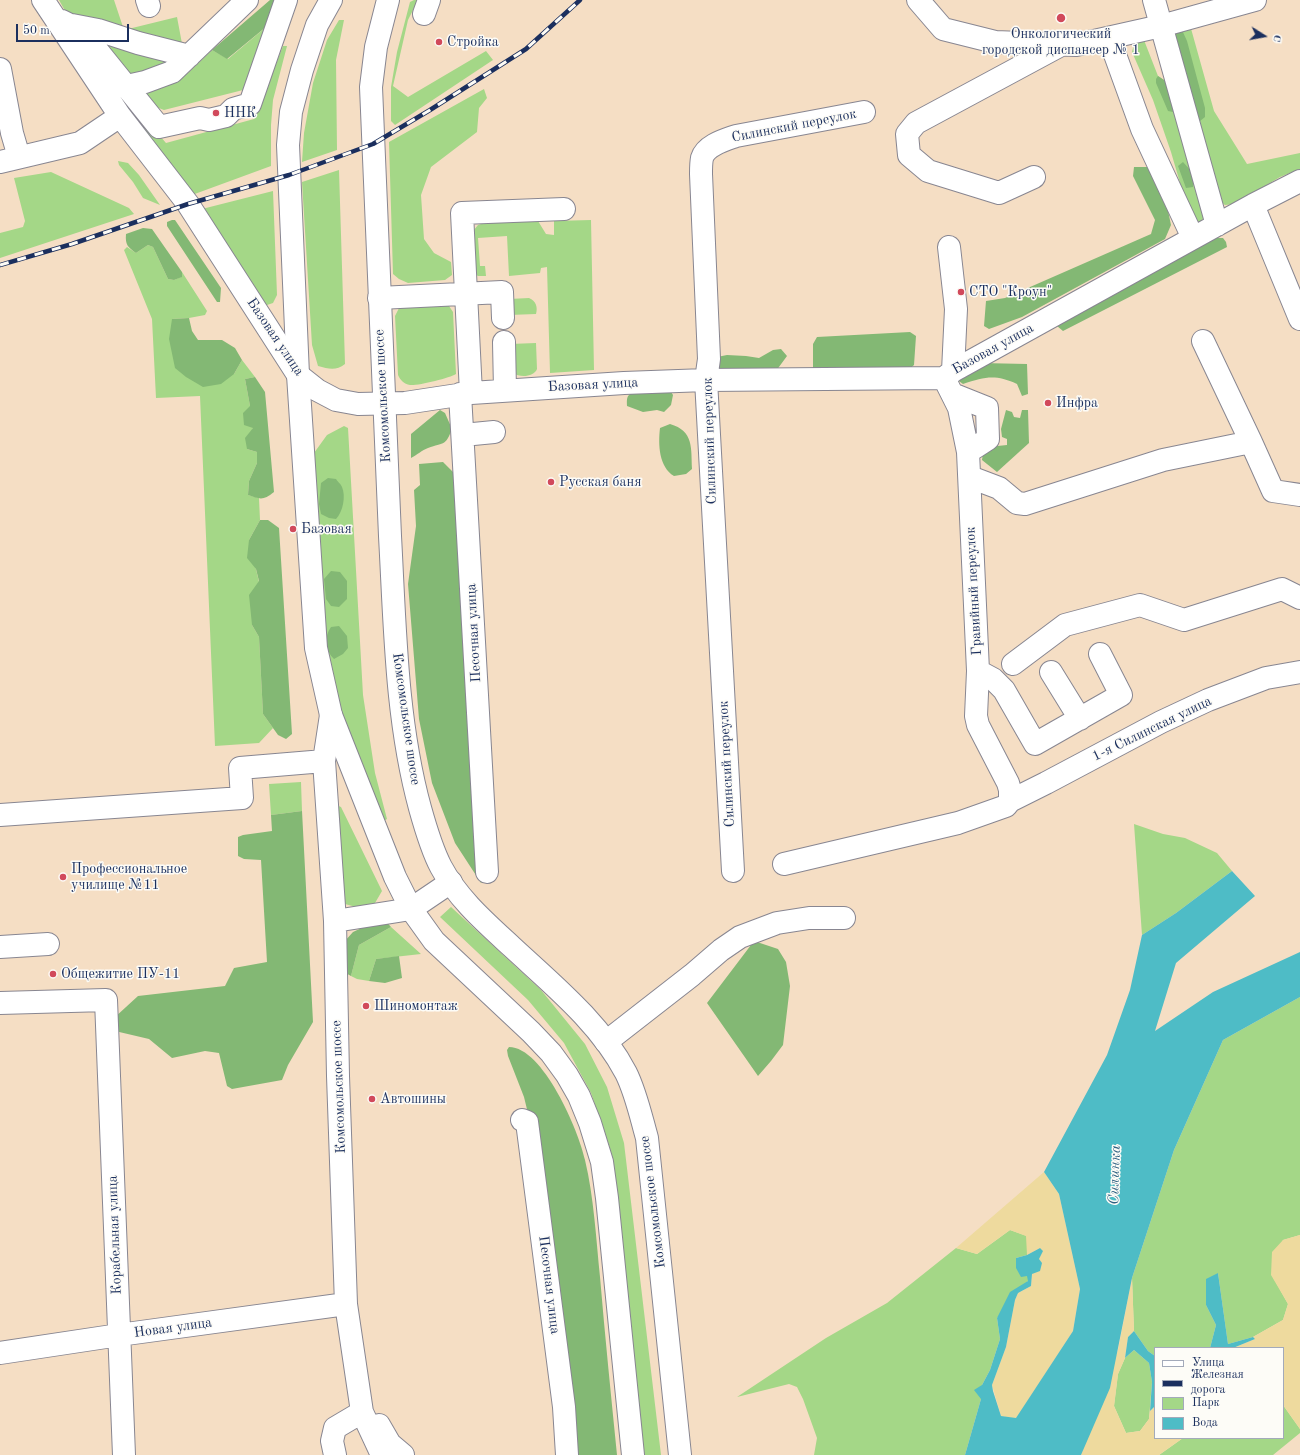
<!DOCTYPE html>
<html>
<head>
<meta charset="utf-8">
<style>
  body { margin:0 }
  #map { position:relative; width:1300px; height:1455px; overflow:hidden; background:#f5dec4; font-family:"Old Standard TT",serif }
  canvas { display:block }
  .legend { position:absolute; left:1154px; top:1347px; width:130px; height:92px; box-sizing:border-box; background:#fdfcf7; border:1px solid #a3aaba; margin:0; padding:5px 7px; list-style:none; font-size:12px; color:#1b2f5e }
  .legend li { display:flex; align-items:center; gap:8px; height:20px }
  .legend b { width:20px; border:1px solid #a3aaba }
  .north { position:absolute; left:1244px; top:16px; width:40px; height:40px; -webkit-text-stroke:3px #fdfcf7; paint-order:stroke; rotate:101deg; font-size:11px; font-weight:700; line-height:16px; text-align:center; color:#1b2f5e }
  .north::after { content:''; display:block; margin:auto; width:14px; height:18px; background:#1b2f5e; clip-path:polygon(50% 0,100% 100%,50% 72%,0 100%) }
  .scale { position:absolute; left:16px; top:24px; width:113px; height:18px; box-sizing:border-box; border:2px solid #1b2f5e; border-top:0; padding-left:5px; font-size:12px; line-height:14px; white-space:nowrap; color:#1b2f5e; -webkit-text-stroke:3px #fdfcf7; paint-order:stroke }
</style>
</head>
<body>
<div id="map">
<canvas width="1300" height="1455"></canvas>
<ul class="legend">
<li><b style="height:5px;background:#fff"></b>Улица</li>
<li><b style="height:5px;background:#1b2f5e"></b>Железная дорога</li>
<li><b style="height:11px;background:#a4d787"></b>Парк</li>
<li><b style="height:11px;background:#4ebcc6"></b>Вода</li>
</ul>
<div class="north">С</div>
<div class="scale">50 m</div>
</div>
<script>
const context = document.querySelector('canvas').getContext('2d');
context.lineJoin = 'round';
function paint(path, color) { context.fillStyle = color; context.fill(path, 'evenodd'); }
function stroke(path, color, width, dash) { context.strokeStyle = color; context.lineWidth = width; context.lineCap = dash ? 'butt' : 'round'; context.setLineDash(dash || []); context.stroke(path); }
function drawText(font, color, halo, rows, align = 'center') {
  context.font = font + ' "Old Standard TT",serif'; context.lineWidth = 3; context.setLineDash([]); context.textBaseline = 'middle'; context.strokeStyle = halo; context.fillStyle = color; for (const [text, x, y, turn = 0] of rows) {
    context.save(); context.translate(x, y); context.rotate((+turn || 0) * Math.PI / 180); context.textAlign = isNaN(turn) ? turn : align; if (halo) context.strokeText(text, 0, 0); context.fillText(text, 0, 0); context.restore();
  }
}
paint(new Path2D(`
  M59,0H114L124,30L177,17L183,49L156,71L137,79L126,74L69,18Z
  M414,0H418L408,20L393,86L408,97L486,51L493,60L395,125L391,121V87L397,52L410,2Z
  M339,20H344L336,60L337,150L302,162L304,133L313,83L327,40Z
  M272,22L247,89L164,110L156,107L144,92L154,88L188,73L212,50L228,59Z
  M1190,25L1214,111L1247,164L1300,153V169L1280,177L1235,204L1225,205L1218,200L1172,28Z
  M1142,35L1158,76L1170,84L1204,208L1203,219L1199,224H1192L1171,152L1153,100L1132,52L1136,37Z
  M283,46H287L273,100L271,125V166L192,195L120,97L122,92L166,143L254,119Z
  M484,89L487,98L479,108L477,132L431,167L421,195L424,239L434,253L451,262L452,275L445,280L408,283L399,279L393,274L389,142Z
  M118,161L128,163L139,175L160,205L143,198L133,182L119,165Z
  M339,170L345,364C336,371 329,369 318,366L312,345L302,182Z
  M51,172L129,208L134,214L0,258V233L23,227L25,221L14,178Z
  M273,191L277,295L273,303L264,306L198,210Z
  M591,220L594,370L550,373L547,267L541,268L540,273L509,276L507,236L478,238L480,266H485L486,276H478L475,274L473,231L478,225L487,222L538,221L546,234L554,235V221Z
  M148,245L153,247L168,279L174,280L181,277L182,272L207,311L205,315L189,318L172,319L234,374L242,360L255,377L245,379L250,406L253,428L247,449L257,452V463L249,481L248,495L259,498L260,520L249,540L259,582L252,625L259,637L263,714L273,728L259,743L215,746L200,396L156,398L152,319L124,250L127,247L136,253Z
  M529,298C536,301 538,307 536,314L509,315V299Z
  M447,303L453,312L456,374C450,378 417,386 410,385C404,384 400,380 398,375L395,316L400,306Z
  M536,343L537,369C534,377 520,378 513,373L510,344Z
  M344,426L348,428L363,695L375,773L387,819L382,822L346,734L322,644L314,453L327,435Z
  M301,782L302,811L271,815L269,784Z
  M334,804L341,807L382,891L375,903L356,907L345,904L339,895Z
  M1134,824L1163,834L1185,838L1217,853L1232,871L1176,913L1142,935Z
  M451,907L541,990L585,1044L607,1087L624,1143L661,1455H643L616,1197L609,1145L591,1093L564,1043L528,1000L440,917Z
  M391,927L421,954L376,959L369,981L357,979L351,976L359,945Z
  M1300,997V1235L1283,1240L1272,1275L1288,1304L1283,1320L1253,1337L1228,1344L1218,1273L1206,1305L1216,1325L1210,1348H1155V1356L1148,1351L1134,1331L1132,1278L1174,1150L1223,1040Z
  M1010,1230L1027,1236V1255L1016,1258L1028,1276V1281L997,1318L1000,1339L990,1370L982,1385L981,1399L965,1455H814L817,1438L803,1399L797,1387L789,1384L737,1397L826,1338L887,1303L956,1248L977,1254Z
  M1134,1350L1149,1363L1152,1382L1149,1419L1140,1431L1126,1433L1114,1406L1118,1374L1125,1358Z
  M1283,1405L1300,1429V1433L1273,1455H1159L1183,1438H1283Z`), '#a4d787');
paint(new Path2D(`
  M270,0H280L272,22L227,59L212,50Z
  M1182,30L1187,41L1205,108V117L1200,121L1195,117L1174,36L1175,31Z
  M1158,76L1170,84L1177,109L1173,112L1168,111L1156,83V79Z
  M1183,162L1193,173V187L1186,188L1178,166Z
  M1134,167H1151L1166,201L1171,225L1165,239L1022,317L989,329L984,326L986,301L1005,298L1151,234L1155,220L1133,176Z
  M172,220H175L221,288L220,302H217L167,226V222Z
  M143,228L152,229L182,272V277L174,280L168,279L153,247L148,245L136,253C128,247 125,245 126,234Z
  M1216,238H1223L1226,242L1227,247L1063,331L1057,326L1060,320Z
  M189,318L192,331L198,340H222L235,348L242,360L234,374L221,384L203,387L186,377L175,368L169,339L172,319Z
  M910,332L916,336L914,365L907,371L813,368V344L817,337Z
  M781,349L787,356L776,371L717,372V357L727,355L746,356L759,358L773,350Z
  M981,363L1027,364L1028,394L1022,396L1017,384C995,374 985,377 963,384L956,379Z
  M255,377L265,392L274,492C263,501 260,499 248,495L249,481L257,463V452L247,449L245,438L253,428L244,425L243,413L250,406L245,379Z
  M669,389L673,395L671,405L664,412L657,410L643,412L627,406C627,402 626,397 630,394C638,389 660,389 669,389Z
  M440,410L445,413L452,429C445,447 444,442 428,448C422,450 417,455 411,458V434Z
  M1006,410L1012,412L1014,417L1020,418L1022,410H1028L1029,443L997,472L982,460L983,453L988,447L1007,445V439L1002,437L1001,429Z
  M670,424C694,431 691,448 692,469L686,474L674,476C659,467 658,445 660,428Z
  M443,462L455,474L484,880L481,883L455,843L432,783L419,719L408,584L416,526L414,490L420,485L419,464Z
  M328,478L336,479C337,481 341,484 342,487C346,496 343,512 336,519L329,518L321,514L319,504L321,483Z
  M260,520H268L279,528L292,734L286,739L278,735L263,714L259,637L252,625L249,595L259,581L256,569L247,558L249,540Z
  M331,571L340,572L347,581V599L339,607L331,606L326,599L324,579Z
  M339,626L347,636L348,648L343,654L334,659C325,651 324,636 331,627Z
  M302,811L313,1022L288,1065L282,1080L232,1089L227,1086L219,1053L205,1051L172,1058L149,1039L115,1031L114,1018L138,996L225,986L234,968L267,962L261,860L244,859L238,856V837L243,835L272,831L271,815Z
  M383,918L391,927L359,945L351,976L342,971L344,942L353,932Z
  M754,941L778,949L786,962L790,986L783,1045L771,1061L758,1076L707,1003Z
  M399,956L402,978L385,983L369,981L376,959Z
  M509,1047C543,1047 579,1131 585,1160C594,1198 596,1238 600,1277C605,1336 611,1396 617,1455H576L535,1142L524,1097L508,1056L507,1050Z`), '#83b874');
paint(new Path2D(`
  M1044,1172L1059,1194L1080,1289L1073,1331L1016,1419L1001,1416L992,1385L1006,1347L1015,1300L1018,1293L1031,1286L1032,1274L1039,1259L1040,1248L1027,1255L1026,1236L1010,1230L977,1254L956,1248Z
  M1300,1235V1429L1283,1405V1348H1233L1255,1339L1253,1337L1283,1320L1288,1304L1271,1275L1272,1252L1283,1240Z
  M1132,1278L1134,1331L1128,1337L1125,1358L1118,1374L1114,1406L1126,1433L1140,1431L1149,1419L1150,1411L1155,1406V1438H1183L1159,1455H1081L1118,1350Z`), '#eeda9e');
paint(new Path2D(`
  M1232,871L1255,896L1176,963L1155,1031L1213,992L1300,952V997L1223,1040L1174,1150L1132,1278L1110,1388L1081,1455H965L981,1399L974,1390L982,1385L990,1370L1000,1339L997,1318L1010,1292L1028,1281L1027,1276L1021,1277L1016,1268V1258L1027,1255L1040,1248L1043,1251L1039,1259L1042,1263L1040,1271L1032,1274L1031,1286L1018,1293L1015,1300L1006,1347L992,1385L993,1391L1001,1416L1016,1418L1073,1331L1080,1289L1059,1194L1044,1172L1107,1055L1130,990L1142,935L1176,913Z
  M1218,1273L1228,1344L1253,1337L1255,1339L1233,1348H1210L1216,1325L1206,1305V1279Z
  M1134,1331L1148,1351L1155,1356V1406L1150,1411L1152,1382L1149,1363L1134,1350L1125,1358L1128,1337Z`), '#4ebcc6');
const minor = new Path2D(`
  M43,0L120,116L188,204L298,375L317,390L336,400L358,404L405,403L471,393L624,383L706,380L944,378L953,371L1253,205L1300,181
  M147,0L149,6
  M918,0L943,29L995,42L1076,45L1161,26L1255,0
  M1154,0L1217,225
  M424,14L429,0
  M62,21L68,24L88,39L159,127L200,118L209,120L226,116L233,109L250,104L286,0
  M72,25L98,30L138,43L189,56
  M1109,38L1142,129L1193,238
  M0,69L12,133L19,157
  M127,86L145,82L172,72L247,0
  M0,162L80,143L120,116
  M1034,177L999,193L928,171L909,155L907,134L916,123L1061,45
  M1253,205L1300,319
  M949,247L956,309L953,371
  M379,298L502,292L503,318
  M1203,341L1251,442
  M504,342L505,390
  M944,378L959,408L968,452L978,671L976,716L978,725L1008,783L1010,790V801
  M471,393L462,213L564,209
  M460,394L487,872
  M952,394L987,408L988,439L968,452
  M463,435L494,432
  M970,477L999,488L1017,503L1025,504L1163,460L1251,442L1273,491L1300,495
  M1013,664L1065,625L1140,605L1184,620L1282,589L1300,598
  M978,671L993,679L1004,690L1035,744L1121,695L1100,654
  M1051,672L1080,719
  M331,715L324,761L335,921L338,1076L346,1304L362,1412L382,1455
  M0,815L242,798L240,768L324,761
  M784,864L958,823L1006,806L1010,801L1046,783L1161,722L1208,700L1266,678L1300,672
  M733,871L706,380L709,359L701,174C701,169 701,163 702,158C706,145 725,140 736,136L864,112
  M335,921L411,909L451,882
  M0,947L48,944
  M0,1003L106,1000L124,1455
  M606,1042L692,975L721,950L740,937L777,923L809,918H844
  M522,1120L527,1122L564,1407L567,1455
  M0,1353L119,1335L346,1304
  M379,1425L390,1444L403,1455
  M335,1455L332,1441L335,1428L362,1412`);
const major = new Path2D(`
  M331,0L317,25L302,70L291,112L288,145L298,375L316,648L331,715L395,877L411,909L434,941L531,1032L551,1053L567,1075L579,1096L590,1123L602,1162L607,1198L633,1455
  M388,0L376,47L371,87C377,237 383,387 390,536C395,627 396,720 420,808C425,826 432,850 441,867C458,899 486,923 512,947C553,985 600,1023 626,1073C636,1093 641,1117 647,1138L680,1455`);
stroke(minor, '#888691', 24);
stroke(major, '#888691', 24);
stroke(minor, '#fff', 22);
stroke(major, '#fff', 22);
const rail = new Path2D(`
  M0,265L72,244L188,204L289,175L373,144L430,110L526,49L580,0`);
stroke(rail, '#1b2f5e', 4.5);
stroke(rail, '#fdfcf7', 3, [9]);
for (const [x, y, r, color] of [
  [1061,18,5,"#d1495b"],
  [439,42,4,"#d1495b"],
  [216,113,4,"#d1495b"],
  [961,292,4,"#d1495b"],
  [1048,403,4,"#d1495b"],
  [551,482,4,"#d1495b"],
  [293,529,4,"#d1495b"],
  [63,877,4,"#d1495b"],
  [53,974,4,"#d1495b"],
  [366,1006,4,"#d1495b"],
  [372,1099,4,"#d1495b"]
]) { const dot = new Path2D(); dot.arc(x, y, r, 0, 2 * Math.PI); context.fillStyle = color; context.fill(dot); stroke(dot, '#fdfcf7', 1.5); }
drawText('14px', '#1b2f5e', '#fdfcf7', [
  ["Онкологический",1061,34,"center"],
  ["городской диспансер № 1",1061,50,"center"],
  ["Стройка",447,42],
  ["ННК",224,113],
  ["СТО \"Кроун\"",969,292],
  ["Инфра",1056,403],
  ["Русская баня",559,482],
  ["Базовая",301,529],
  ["Профессиональное",71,869],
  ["училище №11",71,885],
  ["Общежитие ПУ-11",61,974],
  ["Шиномонтаж",374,1006],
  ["Автошины",380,1099]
], 'left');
drawText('14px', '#1b2f5e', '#fdfcf7', [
  ["Силинский переулок",794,126,-11],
  ["Базовая улица",275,337,56],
  ["Базовая улица",993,349,-29],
  ["Базовая улица",593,385,-3],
  ["Комсомольское шоссе",383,396,-93],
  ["Силинский переулок",710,441,-92],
  ["Гравийный переулок",974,591,-93],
  ["Песочная улица",474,633,-93],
  ["Комсомольское шоссе",406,719,82],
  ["1-я Силинская улица",1152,729,-26],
  ["Силинский переулок",727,764,-93],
  ["Комсомольское шоссе",339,1087,-92],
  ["Комсомольское шоссе",653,1202,-97],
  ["Корабельная улица",115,1235,-92],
  ["Песочная улица",549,1285,83],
  ["Новая улица",173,1328,-8]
]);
drawText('italic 15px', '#2d6082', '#fdfcf7', [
  ["Силинка",1115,1175,-88]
]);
</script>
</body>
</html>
